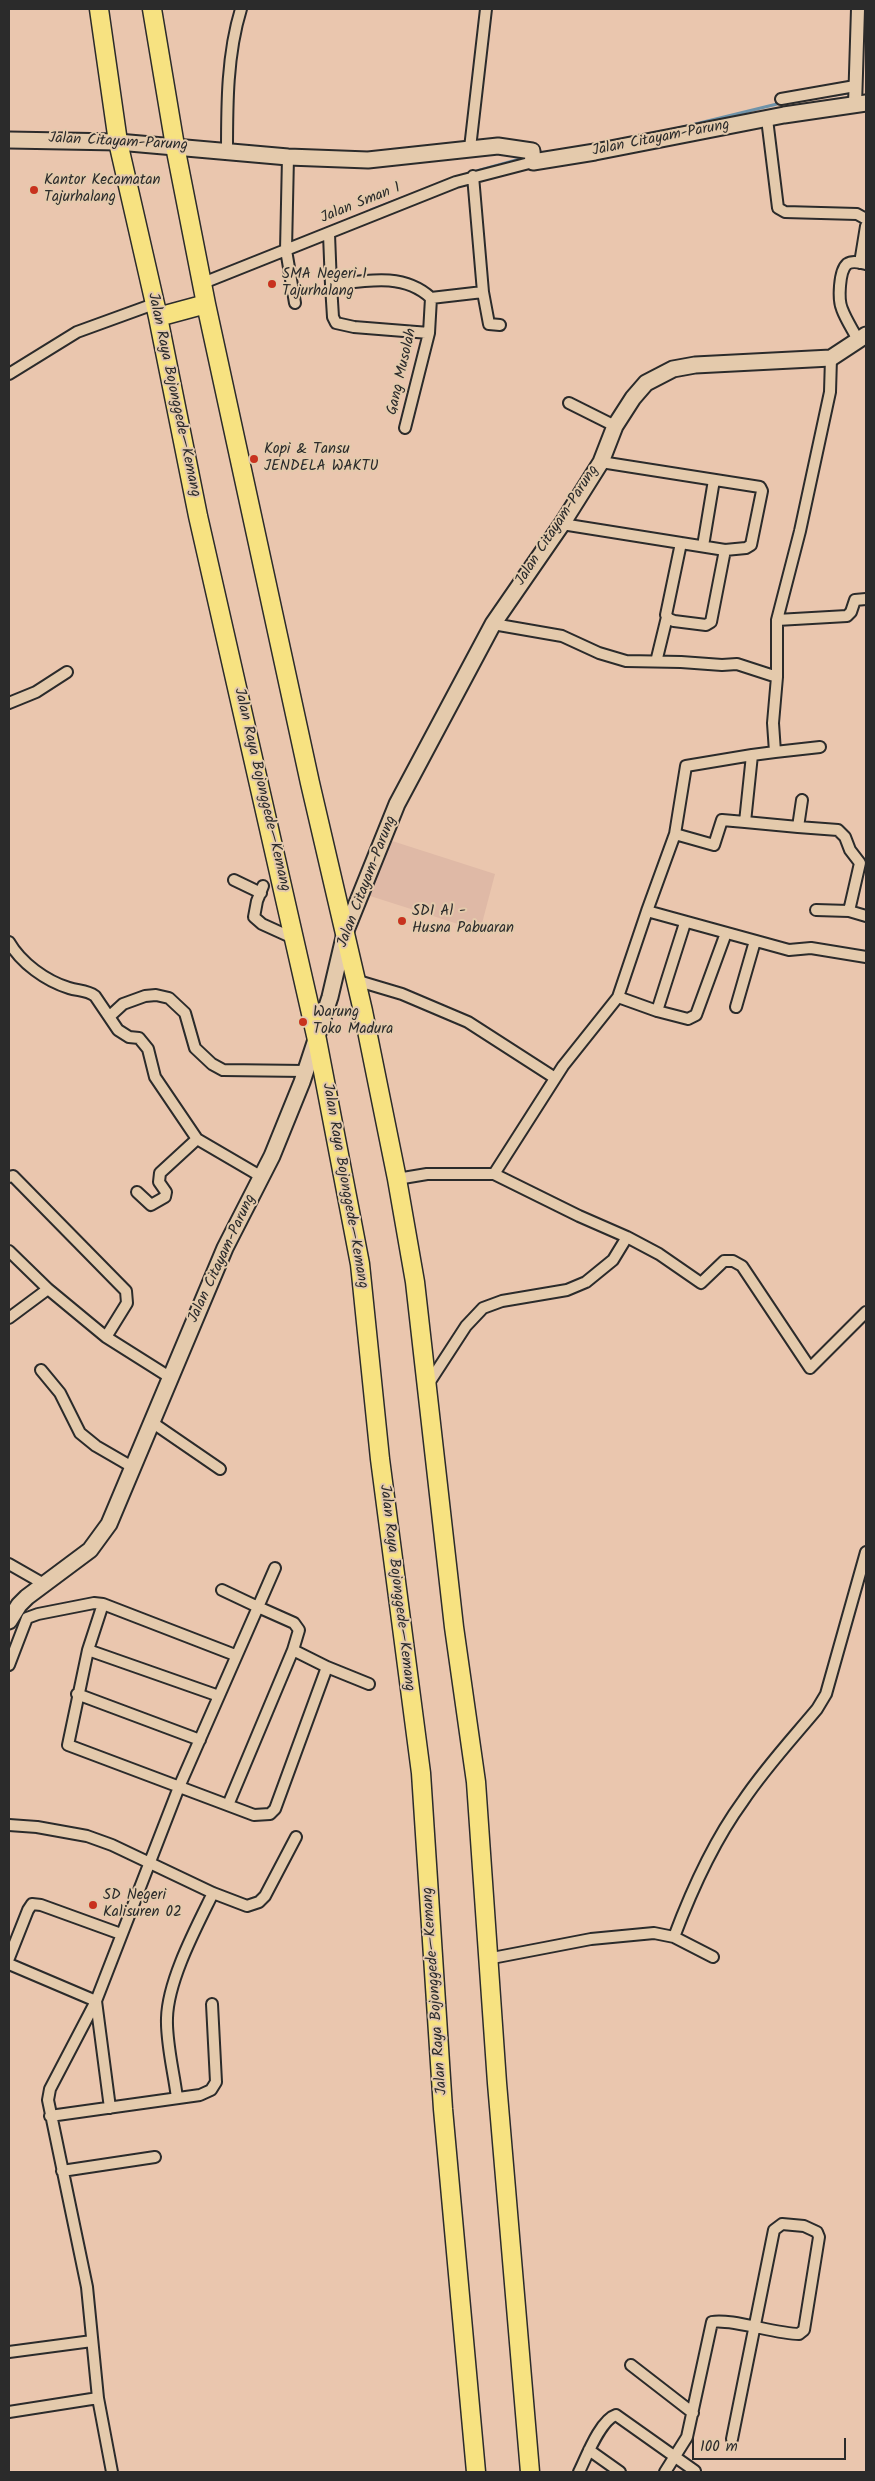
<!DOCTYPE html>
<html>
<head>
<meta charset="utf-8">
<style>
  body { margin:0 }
  #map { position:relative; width:875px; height:2481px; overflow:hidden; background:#eac6ae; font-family:Kalam,sans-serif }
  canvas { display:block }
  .frame { position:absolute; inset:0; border:10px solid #2b2b2b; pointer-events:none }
  .scale { position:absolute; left:692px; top:2438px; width:154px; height:22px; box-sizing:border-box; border:2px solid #2b2b2b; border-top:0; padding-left:6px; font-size:15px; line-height:18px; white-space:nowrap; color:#2b2b2b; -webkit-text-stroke:4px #e4caac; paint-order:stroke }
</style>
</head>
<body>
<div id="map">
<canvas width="875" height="2481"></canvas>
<div class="frame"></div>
<div class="scale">100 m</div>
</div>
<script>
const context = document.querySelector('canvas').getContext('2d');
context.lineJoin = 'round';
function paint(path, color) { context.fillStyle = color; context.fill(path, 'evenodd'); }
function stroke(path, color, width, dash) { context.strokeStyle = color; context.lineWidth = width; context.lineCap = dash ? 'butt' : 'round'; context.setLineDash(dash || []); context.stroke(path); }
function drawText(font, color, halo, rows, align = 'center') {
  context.font = font + ' Kalam,sans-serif'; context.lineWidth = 4; context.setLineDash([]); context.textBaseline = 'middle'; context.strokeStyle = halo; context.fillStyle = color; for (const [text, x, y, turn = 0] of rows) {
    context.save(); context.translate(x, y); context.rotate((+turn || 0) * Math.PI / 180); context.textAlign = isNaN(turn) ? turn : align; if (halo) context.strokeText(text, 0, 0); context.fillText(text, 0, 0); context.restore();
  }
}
paint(new Path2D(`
  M386,839L495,874L480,931L367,895Z`), '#dfb9a6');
stroke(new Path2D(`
  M835,95L853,92
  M675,129L777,104
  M473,172L527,157
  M371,210L413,194`), '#6f93a9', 3);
const minor = new Path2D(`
  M781,99L855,86
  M767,119L778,208L785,212L857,214L866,219
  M470,148L486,9
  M227,151C227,105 227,54 241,9
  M288,157L286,250L295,303
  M473,176L483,292L489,324L500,325
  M329,234L331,285C365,281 403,272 431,298L429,333L405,428
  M860,263L866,226
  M203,283L456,182L533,162
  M331,285L333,317L336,323L354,327L429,333
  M431,298L483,292
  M858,340C853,330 846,320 842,309C838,300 839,271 847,264C853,260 860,263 866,264
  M9,374L77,332L154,304
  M569,403L615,426
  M562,524L725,550L746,548L751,545L762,491L760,487L601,462
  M681,543L666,615L669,619L674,621L706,625L711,622L725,550
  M703,546L714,480
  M777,620L847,616L851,612L855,600L866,599
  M493,624L562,636L599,653L626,661L681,662L722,665L737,664L777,677
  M657,658L667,617
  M9,703L36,692L67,672
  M775,752L820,747
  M752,755L686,766L675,834L647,911L789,950L811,948L866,957
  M802,800L798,827L745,822L752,755L775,752L773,723L777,677V620L800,531L830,392L831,358
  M798,827L838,830L845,837L850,850L860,863L849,911
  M675,834L714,845L722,820L745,822
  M234,880L261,893
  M263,886L257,901L254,917L262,924L295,939
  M816,910L849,911L866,916
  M647,911L618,997L657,1011L688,1019L696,1015L726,933
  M9,942C21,963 46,981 69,988C78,991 87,990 95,996L118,1030L129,1037L139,1038L148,1049L155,1077L197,1139L262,1177
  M355,980L402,994L468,1022L555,1078
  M736,1007L755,941
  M657,1011L685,923
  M110,1016L123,1004L145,996L156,995L169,998L185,1013L195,1048L212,1064L223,1070L305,1071
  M494,1174L563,1066L618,997
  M9,1177L13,1176L126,1291L127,1303L106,1337
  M397,1179L427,1174H494L579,1216L627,1237L659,1254L701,1283L724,1261H733L742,1266L810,1368L866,1312
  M137,1192L151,1205L165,1197L166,1192L159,1182L160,1173L197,1139
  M9,1251L48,1289L106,1337L171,1378
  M9,1318L48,1289
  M41,1370L60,1393L80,1433L96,1446L134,1468
  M427,1386L466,1326L483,1308L502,1301L567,1290L586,1282L613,1260L627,1237
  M153,1423L220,1469
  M9,1564L44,1584
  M222,1590L258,1607L275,1568
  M88,1650L219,1696
  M235,1655L103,1604L88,1650L68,1745L254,1815L270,1814L275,1809L327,1667L293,1650
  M9,1665L27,1618L38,1614L94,1603L103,1604
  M327,1667L369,1684
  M77,1694L200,1740
  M9,1825L37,1827L87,1836L112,1845L213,1893L247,1906L259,1902L265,1896L296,1837
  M674,1937C692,1889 713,1842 743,1801C765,1768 792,1739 817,1709L826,1694L866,1552
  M9,1958L28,1910L32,1904L41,1905L121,1934
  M487,1959L591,1939L654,1933L674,1937L713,1957
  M9,1964L96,2001L179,1787L258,1607L294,1623L299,1630L293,1650L228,1805
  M96,2001L50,2089L48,2100L87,2287L98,2398L112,2472
  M96,2001L110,2108
  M177,2098C174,2073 166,2043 167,2018C168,1980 196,1928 213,1893
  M50,2116L200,2095L211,2090L216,2082L212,2004
  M62,2171L155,2157
  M9,2352L92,2341
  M631,2365L693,2413
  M9,2412L98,2398
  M589,2450L620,2472
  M579,2472C586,2458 600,2420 616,2415L695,2471
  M665,2472L687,2437L712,2322C730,2318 776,2334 799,2334L804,2330L819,2237L817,2232L804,2226L782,2224L774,2230L732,2439`);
const tertiary = new Path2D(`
  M855,105L858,9`);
const secondary = new Path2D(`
  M9,140L118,142L288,157L368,160L498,146L532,151L533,162L595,152L784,115L866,103
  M9,1621L19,1605L27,1597L90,1550L109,1524L225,1248L272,1156L302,1082L330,997L345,933L397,804L493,624L562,524L601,462L615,426L633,398L646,383L673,369L695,365L831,358L866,335`);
const trunk = new Path2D(`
  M99,9L118,142L158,317L198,516L317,1040L360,1264L380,1459L421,1773L443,2109L476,2472
  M152,9L175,146L206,304L310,783L363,1011L397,1179L415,1282L454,1627L476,1782L497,2083L530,2472
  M158,317L206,304`);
stroke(minor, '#2b2b2b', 14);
stroke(tertiary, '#2b2b2b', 16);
stroke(secondary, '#2b2b2b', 19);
stroke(trunk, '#2b2b2b', 21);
stroke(minor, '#e4caac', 10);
stroke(tertiary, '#e4caac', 12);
stroke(secondary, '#e4caac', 15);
stroke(trunk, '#f7e281', 18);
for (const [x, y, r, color] of [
  [34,190,5,"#c8321e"],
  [272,284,5,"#c8321e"],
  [254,459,5,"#c8321e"],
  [402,921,5,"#c8321e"],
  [303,1022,5,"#c8321e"],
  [93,1905,5,"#c8321e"]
]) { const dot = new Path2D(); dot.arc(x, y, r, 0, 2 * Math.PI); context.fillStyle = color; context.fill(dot); stroke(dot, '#e4caac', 2); }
drawText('15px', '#2b2b2b', '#e4caac', [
  ["Jalan Citayam-Parung",661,139,-11],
  ["Jalan Citayam-Parung",118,143,3],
  ["Jalan Sman 1",361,204,-22],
  ["Gang Musolah",403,372,-77],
  ["Jalan Raya Bojonggede—Kemang",173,395,78],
  ["Jalan Citayam-Parung",558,526,-57],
  ["Jalan Raya Bojonggede—Kemang",261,790,77],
  ["Jalan Citayam-Parung",368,882,-69],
  ["Jalan Raya Bojonggede—Kemang",344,1186,80],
  ["Jalan Citayam-Parung",223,1259,-65],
  ["Jalan Raya Bojonggede—Kemang",396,1588,83],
  ["Jalan Raya Bojonggede—Kemang",436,1991,-94]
]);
drawText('15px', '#2b2b2b', '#e4caac', [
  ["Kantor Kecamatan",44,181],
  ["Tajurhalang",44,198],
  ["SMA Negeri 1",282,275],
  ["Tajurhalang",282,292],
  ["Kopi & Tansu",264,450],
  ["JENDELA WAKTU",264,467],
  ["SDI Al -",412,912],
  ["Husna Pabuaran",412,929],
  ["Warung",313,1013],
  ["Toko Madura",313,1030],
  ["SD Negeri",103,1896],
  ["Kalisuren 02",103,1913]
], 'left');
</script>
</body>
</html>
